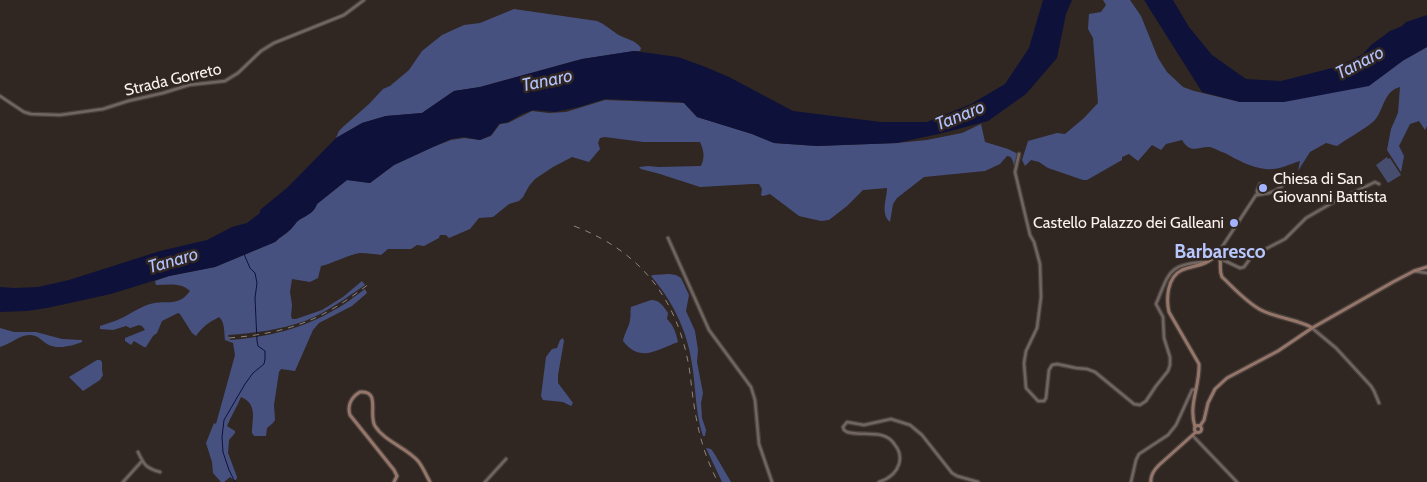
<!DOCTYPE html>
<html>
<head>
<meta charset="utf-8">
<style>
  body { margin:0 }
  canvas { display:block; background:#302622 }
</style>
</head>
<body>
<canvas width="1427" height="482"></canvas>
<script>
const context = document.querySelector('canvas').getContext('2d');
context.lineJoin = 'round';
function paint(path, color) { context.fillStyle = color; context.fill(path, 'evenodd'); }
function stroke(path, color, width, dash) { context.strokeStyle = color; context.lineWidth = width; context.lineCap = dash ? 'butt' : 'round'; context.setLineDash(dash || []); context.stroke(path); }
function drawText(font, color, halo, rows, align = 'center') {
  context.font = font + ' Cabin,sans-serif'; context.lineWidth = 5; context.setLineDash([]); context.textBaseline = 'middle'; context.strokeStyle = halo; context.fillStyle = color; for (const [text, x, y, turn = 0] of rows) {
    context.save(); context.translate(x, y); context.rotate((+turn || 0) * Math.PI / 180); context.textAlign = isNaN(turn) ? turn : align; if (halo) context.strokeText(text, 0, 0); context.fillText(text, 0, 0); context.restore();
  }
}
paint(new Path2D(`
  M1387,157L1388,159L1390,158L1401,175L1388,183L1376,165Z`), '#464d6e');
paint(new Path2D(`
  M1103,0H1130L1141,16L1158,58L1167,72L1183,87L1194,91L1240,102L1404,60L1427,47V126L1425,130L1419,121L1410,124L1399,146L1404,156L1401,172L1387,150L1391,129L1398,113L1400,87C1383,91 1384,111 1374,121C1365,129 1348,138 1337,146L1326,143L1310,152L1298,171L1300,161C1290,164 1276,171 1265,169C1251,167 1237,160 1225,153C1220,152 1215,148 1210,147C1198,146 1191,155 1182,140L1166,144L1161,150L1152,145L1138,161L1129,154L1122,157V160L1087,180H1083L1048,168L1039,162L1031,160L1025,166L1022,160L1028,141L1057,133L1065,134L1084,118L1098,103L1093,38L1088,29L1089,14L1101,12L1106,5Z
  M514,9L597,21C604,24 610,29 617,34C625,39 636,40 641,48L640,51H634L582,59L480,87L454,91L422,113L386,116L362,123L336,138L339,131L344,126L369,104L383,89L390,86L409,70L422,51L442,35L464,25L480,23Z
  M605,100L684,103L697,117L752,134L774,143L817,146L897,143L927,140L962,133L981,124L985,142L1008,149L1018,154L1014,166C1013,161 1012,156 1007,156L1000,164L985,171L924,177L897,198L893,204L890,222C880,213 887,199 887,188L863,190L847,206L829,220L821,221L799,216L770,194L763,196L761,195L762,189L759,184H752L700,187L660,174L641,169L639,167L648,166L659,167L701,166C705,157 704,151 700,142H643L605,137L600,138L598,143L600,149L589,162L572,157L553,167L535,179L529,186L523,197L519,201L509,204L493,217L479,218L470,229L449,238L446,235H440L439,238L424,246L417,245L411,249H388L381,255C375,254 367,253 360,253C347,255 334,263 321,266L318,278L310,282L292,279L290,292L292,305L291,316L292,319H296L322,310L343,297L362,281L365,285C346,298 327,312 305,321C280,330 254,333 228,335L230,340C267,337 303,329 336,309C346,304 355,296 365,289L367,293L352,306L319,323L313,330L295,371L281,369L279,372L274,405L275,420L273,423L267,428L266,436H254L252,433C252,419 258,404 241,397C237,407 231,416 227,426L235,431V433L229,440L228,453L237,477L236,480H234L230,477L224,482H221L213,473L212,462L206,443L214,423L216,424L235,355L233,343L225,340C224,332 225,322 219,317C208,323 203,326 196,336L192,333L180,314L178,313L162,321L157,333L153,336L146,347H144L134,341L131,345L125,341V338L145,330L142,326L139,325L130,328L126,326L113,330L100,329V326C105,324 110,323 115,321C126,317 136,309 147,305C165,298 177,309 190,291C181,282 168,285 156,285L155,281L169,276L215,267L275,242C280,237 286,234 291,229C294,226 296,222 299,220C307,215 314,213 317,204L347,180L370,183L394,165L433,147L451,140L464,138L480,140L491,136L500,124L508,123L532,111L549,113L566,112Z
  M669,274L676,275L681,278L689,295L686,311L695,331L698,350L697,362L703,393L701,403L702,418L706,430L705,436H703C696,416 696,393 693,371C689,335 675,304 651,276L653,275Z
  M651,300C660,300 663,306 668,313L667,319C674,326 676,333 678,342C657,350 640,363 623,341C624,334 629,327 630,320C631,315 630,312 631,307Z
  M0,328L14,332H36L62,339L82,340V342C72,346 57,350 47,344C41,340 38,335 29,335C19,335 11,344 0,347Z
  M563,338L564,341L558,375V383L573,403L571,406L563,402L543,400L541,396L546,357L552,349L557,348L560,340Z
  M97,360H100L102,362V370L103,375L100,380L83,391L69,377Z
  M706,448L711,449L714,453L731,482H722Z`), '#475180');
paint(new Path2D(`
  M1043,0H1072L1066,14L1057,58L1026,94L988,121L943,133L897,143L817,146L774,143L752,134L697,117L684,103L680,102L605,99L579,107L555,112L533,110L522,114L508,122L499,124L491,135L480,140L464,137L451,139L433,147L394,165L370,183L347,180L317,204C314,213 307,215 299,220C296,222 294,226 291,229C286,234 280,237 275,242L215,267L169,276L111,294L47,308L27,311L0,312V287L14,288L38,287L69,280L160,251L207,240L232,227L247,223L260,213V210L288,187L336,138L362,123L386,116L422,113L454,91L480,87L582,59L634,51L678,57L703,66L729,77L793,111L881,122H927L971,104L1005,84L1029,48Z
  M1144,0H1173L1189,27L1212,55L1246,79L1281,81L1340,66L1363,54L1371,45L1390,31L1402,26L1406,22L1427,15V47L1404,60L1369,86L1284,102H1240L1202,92Z`), '#0e113a');
stroke(new Path2D(`
  M235,482L229,470L223,452L222,437L224,420L245,384L253,373L264,364L265,359V351L258,346L257,341L255,298L257,283L255,273L250,268L244,254`), '#0e113a', 1);
const street = new Path2D(`
  M0,96L24,112L31,114L60,115L103,109L128,101L163,93L189,85L225,81L238,73L261,51L274,43L344,15L364,0
  M1019,154L1015,172L1030,235L1034,242L1040,264L1041,297L1037,328L1026,351L1024,363L1026,388L1038,401H1044L1046,398L1049,370L1052,365L1057,364L1076,368L1087,369L1095,372L1134,404L1140,405L1146,401L1156,386L1168,371L1170,365V357L1164,338L1163,317L1156,304C1171,268 1168,266 1208,261
  M1258,195L1257,191L1260,184
  M668,238L709,330L751,387L755,400L759,444L772,482
  M1218,255L1220,250L1256,195C1266,194 1275,193 1283,185
  M1221,259L1240,268L1244,267L1252,256L1285,239L1306,218L1332,203L1375,182L1379,184
  M1414,271L1427,273
  M1312,328L1336,348L1371,386L1374,391L1379,403
  M1193,436L1237,482
  M138,452C144,465 146,468 160,472
  M123,482L142,461
  M485,482L506,459
  M879,482C888,479 896,474 899,464C901,457 899,450 895,445C885,428 863,437 847,432L844,430L843,427L847,422L864,425L891,419L910,425L922,435L952,473L957,476L978,482
  M1131,482L1136,460L1139,454L1168,435L1176,425L1192,390L1196,389`);
const secondary = new Path2D(`
  M1194.5 429a3.5 3.5 0 1 1 7 0a3.5 3.5 0 1 1-7 0Z
  M1200,426L1204,420L1208,403L1215,389L1227,378L1278,351L1312,328L1393,282L1414,271L1427,267
  M1195,427C1188,404 1200,387 1199,364L1169,312C1166,299 1167,277 1182,270C1189,267 1198,266 1205,263C1210,261 1214,257 1218,255C1223,261 1218,268 1222,277C1234,288 1246,302 1261,310C1273,317 1304,321 1312,328
  M394,482L397,476L394,470L350,415C347,406 351,397 360,392C381,390 368,415 375,426C384,441 407,448 418,461C423,467 426,475 430,482
  M1151,482C1150,475 1154,470 1159,465L1196,432`);
stroke(street, '#4a413d', 5);
stroke(secondary, '#4a413d', 5.5);
stroke(street, '#716561', 2.5);
stroke(secondary, '#97766a', 3);
stroke(new Path2D(`
  M574,226C640,251 677,298 689,367C691,380 692,393 694,405C698,432 705,458 718,482
  M229,338C266,335 301,328 334,308C346,301 358,292 369,284`), '#8d8581', 1, [6, 6]);
for (const [x, y, r, color] of [
  [1263,188,5,"#a2b2fd"],
  [1234,223,5,"#a2b2fd"]
]) { const dot = new Path2D(); dot.arc(x, y, r, 0, 2 * Math.PI); context.fillStyle = color; context.fill(dot); stroke(dot, '#302622', 2); }
drawText('16px', '#f9f2ef', '#302622', [
  ["Strada Gorreto",173,80,-13]
]);
drawText('16px', '#f9f2ef', '#302622', [
  ["Chiesa di San",1273,179],
  ["Giovanni Battista",1273,197],
  ["Castello Palazzo dei Galleani",1224,223,"right"]
], 'left');
drawText('italic 18px', '#b2c0fc', '#302622', [
  ["Tanaro",1360,63,-27],
  ["Tanaro",547,81,-12],
  ["Tanaro",960,116,-22],
  ["Tanaro",173,261,-16]
]);
drawText('bold 19px', '#b8c6fe', '#302622', [
  ["Barbaresco",1220,252]
]);
</script>
</body>
</html>
